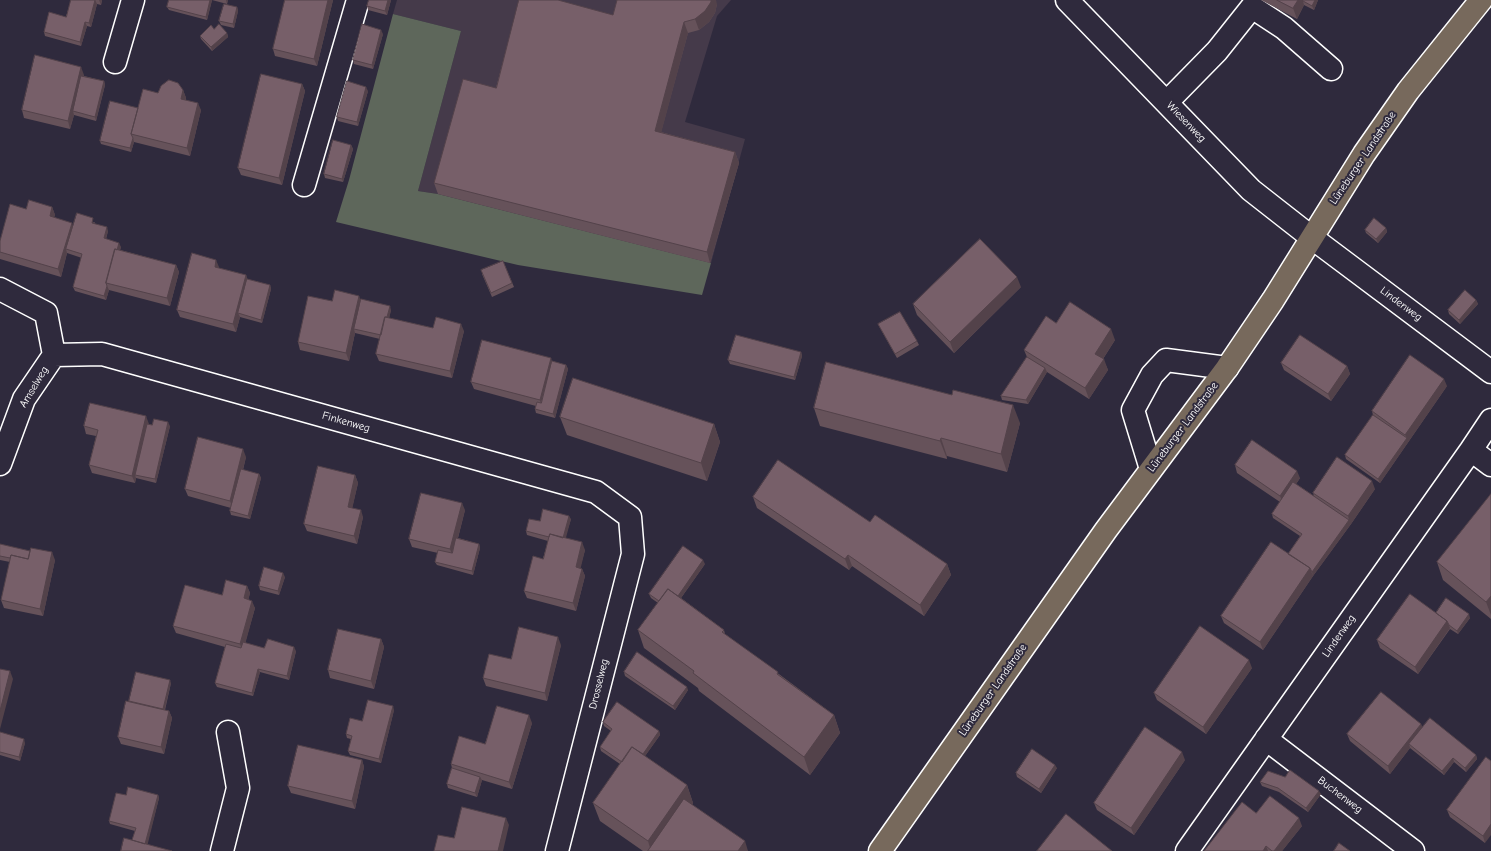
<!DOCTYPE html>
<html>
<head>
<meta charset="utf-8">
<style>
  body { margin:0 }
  canvas { display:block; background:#2f2a3d }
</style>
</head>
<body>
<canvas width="1491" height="851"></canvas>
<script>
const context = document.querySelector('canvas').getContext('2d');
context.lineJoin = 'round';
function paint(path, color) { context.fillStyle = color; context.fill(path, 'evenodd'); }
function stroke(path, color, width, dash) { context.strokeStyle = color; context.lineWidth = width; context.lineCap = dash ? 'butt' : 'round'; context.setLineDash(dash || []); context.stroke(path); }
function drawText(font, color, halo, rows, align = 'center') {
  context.font = font + ' "Comic Neue",sans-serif'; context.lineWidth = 4; context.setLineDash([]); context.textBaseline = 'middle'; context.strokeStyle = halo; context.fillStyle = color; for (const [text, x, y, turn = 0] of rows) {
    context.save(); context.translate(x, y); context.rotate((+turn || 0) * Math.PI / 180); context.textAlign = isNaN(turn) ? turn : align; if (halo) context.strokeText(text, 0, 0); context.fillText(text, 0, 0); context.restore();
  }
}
paint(new Path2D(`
  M397,0H731L717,16L685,122L745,139L711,263L438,194L418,191L461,31L393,14Z`), '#453a4a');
paint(new Path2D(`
  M393,14L461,31L418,191L438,194L711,263L702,295L518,265L336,222L349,180Z`), '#5e675b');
const minor = new Path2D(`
  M1067,0L1251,190L1311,237L1491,372
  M115,62L133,0
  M1167,102L1217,51L1252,7L1284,28L1331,69
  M304,185L358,0
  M0,289L46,313L54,355
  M54,355L102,354L596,492L630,517L633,554L557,851
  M1471,450L1491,465
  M0,464L24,399L54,355
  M1151,469L1133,410L1152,375L1166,360L1227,368
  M1266,739L1413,851
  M222,851L238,788L228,732
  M1187,851L1471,450L1491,420`);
const major = new Path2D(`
  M880,851L1106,530L1227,368L1273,300L1364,154L1408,91L1481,0`);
stroke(minor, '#fff', 25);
stroke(major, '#fff', 25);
stroke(minor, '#2f2a3d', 22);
stroke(major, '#77695c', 22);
paint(new Path2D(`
  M71,0H102L101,5L97,4L91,27L87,26L81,46L45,36L44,32L66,17Z
  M169,0H228L227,4L212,0L207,20L169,10L167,7Z
  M285,0H333L317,66L275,56L273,49Z
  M391,0L387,15L368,10L367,6Z
  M1261,0H1318L1314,10L1304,5L1297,19Z
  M717,4L715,13L709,22L699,30L688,33L661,132L735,152L739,163L710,263L438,194L434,183L496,88L613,15Z
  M237,7L238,11L234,28L221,25L219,21Z
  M214,29L227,33L228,37L212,51L201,39L200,36Z
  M383,34L373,69L354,64L353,60Z
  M84,75V76L104,81L105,85L96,121L74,115L70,129L24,118L22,110Z
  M302,84L305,91L282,185L241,175L238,168Z
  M183,90L186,98V100L201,110L190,156L134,142L131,152L101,144L100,141L138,108Z
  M368,91L358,126L338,121L337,117Z
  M351,145L353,149L343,182L325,178L324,174Z
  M52,207L55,215L54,217L73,227L95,222L94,224L108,231L106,239L121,247L120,250L176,265L179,272L170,306L109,290L106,300L75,291L73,287L82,258L67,253L61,277L0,259V241L26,209Z
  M1386,228L1387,232L1378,243L1366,233L1365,230Z
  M503,261L514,287L492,297L482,274Z
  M219,267V268L246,275L247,279L270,285L271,289L262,323L240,317L236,332L180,317L177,310Z
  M1021,287L954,353L917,315L913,304Z
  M361,299L391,310L389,318L433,328L464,331L452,378L379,361L376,354L380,339L355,333L349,361L300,350L298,342L332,301Z
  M1476,300L1478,304L1460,324L1449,314L1448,310Z
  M1056,323L1115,340L1103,359L1108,370L1089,399L1047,372L1028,404L1002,400L1001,396L1027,357L1024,350Z
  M878,324L917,341L919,345L897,358L880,328Z
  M801,352L802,356L795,380L730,364L728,360Z
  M552,361L566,365L568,369L555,418L536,413L535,409L536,406L474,389L471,382Z
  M1281,363L1347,366L1350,374L1331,401L1284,370Z
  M1447,386L1380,483L1346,459L1345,455L1373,415L1372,411Z
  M814,408L1020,423L1007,472L947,456V459L820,426Z
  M560,417L714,424L720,442L707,481L567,435Z
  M149,424L152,425L170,426L156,483L136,478L135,483L92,473L89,465L96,436L86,434L84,426Z
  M246,457L243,470L259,474L261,478L250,519L231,515L230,511L231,508L188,496L185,489Z
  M1235,465L1300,478L1296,484L1314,496L1313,493L1375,489L1351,524L1313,576L1263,650L1224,623L1221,616L1288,554L1300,536L1273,518L1272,514L1280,502L1237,473Z
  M355,475L358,483L352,508L363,517L357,544L307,531L304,524Z
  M1491,494V619L1443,580L1437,562Z
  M753,497L870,522L947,564L951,575L924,616L852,566L849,570L757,508Z
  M465,510L458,538L479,544L480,548L473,575L437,565L435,562L438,553L412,547L409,539Z
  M571,519L565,538L585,550L580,568L582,569L585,576L576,611L527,598L524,591L543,559L548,541L527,535L526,531L540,521Z
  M0,544L55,560L43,616L4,608L1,600L10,562L0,560Z
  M705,564L681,598L724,630L725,634L834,715L840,733L810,775L699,691L698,688L644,648L638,630L658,603L651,598L649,594Z
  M285,577L279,595L260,590L259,586Z
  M247,586L250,593L248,600L255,608L245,643L264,648L296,651L289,680L260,672L253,696L217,687L215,683L225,647L176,633L173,626L222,595Z
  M1436,613L1470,618L1458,634L1450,629L1418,674L1380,648L1377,640Z
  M381,639L384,647L374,689L330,678L328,670Z
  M561,645L547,701L486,686L483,678L511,659Z
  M1252,668L1206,734L1157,700L1154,693Z
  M624,672L688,690L675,710L625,676Z
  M171,683L165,710L169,711L172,718L164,754L121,744L118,737L129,701Z
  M394,710L381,763L350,755L348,751L351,739L347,738L346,734L362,721Z
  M603,722L659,731L660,735L645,756L687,785L693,803L692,805L748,851H643L600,821L593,803L620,764L601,751L600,747L611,731L604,726Z
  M532,723L512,789L482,780L477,797L448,788L447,784L452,768L451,764L485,744Z
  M1421,724L1422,728L1476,755L1477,759L1466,772L1454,762L1444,775L1410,748L1390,774L1350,741L1347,734Z
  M0,732L25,743L20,761L0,755Z
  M1486,757L1485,843L1450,817L1447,810Z
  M362,760L364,767L355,809L291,793L288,786Z
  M1185,760L1134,835L1097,810L1094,803Z
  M1057,768L1041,793L1017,777L1016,773Z
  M1285,777L1321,794L1308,812L1279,792L1262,786L1260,782Z
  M126,795H158L159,798L147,844L132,840L135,831L110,824L109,821Z
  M1256,813L1302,826L1282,851H1204Z`), '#66525a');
paint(new Path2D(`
  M95,0L97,4L91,27L89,23Z
  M99,0H102L101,5Z
  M210,0H212L207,20L206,17Z
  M226,0H228L227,4Z
  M328,0H333L317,66L314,59Z
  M388,0H391L387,15L385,11Z
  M711,0H716L717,4L715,13L709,22L699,30L695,19Z
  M1298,0H1307L1303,1L1304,5L1297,19L1293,8Z
  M1315,0H1318L1314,10L1312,6Z
  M237,7L238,11L234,28L233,24Z
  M85,22L87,26L81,46L80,42Z
  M684,22L688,33L659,141L655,131Z
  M381,30L383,34L373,69L372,65Z
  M227,33L228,37L212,51L211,47Z
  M81,67L84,75L75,112L73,111L74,115L70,129L68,121Z
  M104,81L105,85L96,121L95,117Z
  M302,84L305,91L282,185L279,178Z
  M366,87L368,91L358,126L357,122Z
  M183,90L186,98L184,106L181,99Z
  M198,103L201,110L190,156L187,148Z
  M133,138L134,142L131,152L130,148Z
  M351,145L353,149L343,182L342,179Z
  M735,152L739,163L710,263L707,252Z
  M52,207L55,215L52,224L50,216Z
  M72,223L74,230L66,249L67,253L61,277L58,269Z
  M107,227L108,231L105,242L104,238Z
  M1386,228L1387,232L1378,243L1376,239Z
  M119,243L121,247L110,284L108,283Z
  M216,260L219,267L217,274L215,267Z
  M176,265L179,272L170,306L167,298Z
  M246,275L249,283L238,313L240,317L236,332L233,324Z
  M1017,277L1021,287L954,353L950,342Z
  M270,285L271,289L262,323L261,320Z
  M107,286L109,290L106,300L104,296Z
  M359,296L362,303L354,329L355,333L349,361L346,353Z
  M1476,300L1478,304L1460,324L1459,320Z
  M390,306L391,310L384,340L382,336Z
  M461,324L464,331L452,378L450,371Z
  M1111,329L1115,340L1099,365L1095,354Z
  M801,352L802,356L795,380L794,377Z
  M551,358L553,365L542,407L540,400Z
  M1104,359L1108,370L1089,399L1085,388Z
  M566,365L568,369L555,418L553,414Z
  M1347,366L1350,374L1331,401L1328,394Z
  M1045,368L1047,372L1028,404L1026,400Z
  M1444,379L1447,386L1380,483L1378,479L1407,438L1405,435Z
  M1013,405L1020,423L1007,472L1001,454Z
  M146,416L149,424L137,475H135L136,478L135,483L132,476Z
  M168,422L170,426L156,483L155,479Z
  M714,424L720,442L707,481L701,463Z
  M941,438L947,456V459L940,441Z
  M243,449L246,457L233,508L230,501Z
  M1297,471L1300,478L1283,504L1280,496Z
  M259,474L261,478L250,519L248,516Z
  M355,475L358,483L351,514L348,507Z
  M1372,481L1375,489L1351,524L1313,576L1312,572L1349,520L1348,516Z
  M462,503L465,510L453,557L450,549Z
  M361,510L363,517L357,544L354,536Z
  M569,516L571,519L564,545L562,541Z
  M582,542L585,550L579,575L576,567Z
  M479,544L480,548L473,575L472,571Z
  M52,552L55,560L43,616L40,609Z
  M848,555L852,566L849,570L845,559Z
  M703,560L705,564L671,612L669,608Z
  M947,564L951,575L924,616L920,605Z
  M1310,568L1313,576L1263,650L1260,642Z
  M582,569L585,576L576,611L573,603Z
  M283,573L285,577L279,595L278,591Z
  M247,586L250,593L247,606L244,598Z
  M1491,596V615L1486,602Z
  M252,601L255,608L243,652L240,644Z
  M1469,614L1470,618L1458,634L1457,631Z
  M1447,621L1450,628L1418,674L1415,667Z
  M558,637L561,645L547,701L545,693Z
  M381,639L384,647L374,689L371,681Z
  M294,647L296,651L289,680L287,676Z
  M1249,660L1252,668L1206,734L1203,727Z
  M258,669L260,672L253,696L252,693Z
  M10,671L13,679L0,729V711Z
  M170,680L171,683L163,716L162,713Z
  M687,687L688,690L675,710L673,706Z
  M393,706L394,710L381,763L379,759Z
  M169,711L172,718L164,754L161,747Z
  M529,715L532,723L512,789L509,782Z
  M834,715L840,733L810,775L804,757Z
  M1421,724L1424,732L1409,744L1410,748L1390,774L1388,766Z
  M659,731L660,735L633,773L632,769Z
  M24,739L25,743L20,761L19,757Z
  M1182,752L1185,760L1134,835L1131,828Z
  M1476,755L1477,759L1466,772L1465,768Z
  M1453,758L1454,762L1444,775L1442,771Z
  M362,760L364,767L355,809L352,801Z
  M1055,765L1057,768L1041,793L1039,789Z
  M480,777L482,780L477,797L475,793Z
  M687,785L693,803L660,851H651L648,841Z
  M1319,791L1321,794L1308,812L1306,808Z
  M158,795L159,798L146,851L144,847Z
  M506,818L509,825L503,851H498Z
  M1299,818L1302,826L1282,851H1274Z
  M1491,824V835L1485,843L1483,836Z
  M745,841L748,851H738Z
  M1266,846L1268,851H1263Z`), '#53424a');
const building = new Path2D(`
  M71,0H95L89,23L85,22L80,42L44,32L49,12L66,17Z
  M169,0H210L206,17L167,7Z
  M285,0H328L314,59L273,49Z
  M369,0H388L385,11L367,6Z
  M519,0H558L613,15L617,0H711V2L705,11L695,19L684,22L655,131L735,152L707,252L434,183L463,79L496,88Z
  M1277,0H1298L1293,8Z
  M1303,0H1315L1312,6L1303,1Z
  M224,4L237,7L233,24L219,21Z
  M219,24L227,33L211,47L200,36L211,25L214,29Z
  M362,24L381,30L372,65L353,60Z
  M35,55L81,67L68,121L22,110Z
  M261,74L302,84L279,178L238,168Z
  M81,76L104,81L95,117L73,111Z
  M169,80L178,83L183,90L181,99L198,103L187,148L131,134L143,89L158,93L161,86Z
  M347,81L366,87L357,122L337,117Z
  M110,101L138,108L131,134L133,138L130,148L100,141Z
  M333,140L351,145L342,179L324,174Z
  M29,200L52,207L50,216L72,223L58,269L0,252V241L10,204L26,209Z
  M77,213L93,218L92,223L107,227L104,238L119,243L117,250L115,249L106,283L107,286L104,296L73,287L82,254L66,249Z
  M1374,218L1386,228L1376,239L1365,230Z
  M980,239L1017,277L950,342L913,304Z
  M115,249L176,265L167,298L106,283Z
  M192,253L216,260L215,267L246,275L233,324L177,310Z
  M503,261L512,283L491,293L481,270Z
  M247,279L270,285L261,320L238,313Z
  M335,290L359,296L346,353L298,342L308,296L332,301Z
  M1465,290L1476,300L1459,320L1448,310Z
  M361,299L390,306L387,317H385L381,335L354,329Z
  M1070,302L1111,329L1095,354L1104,359L1085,388L1024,350L1046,316L1056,323Z
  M900,312L917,341L895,354L878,324Z
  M385,317L433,328L436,317L461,324L450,371L376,354Z
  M736,335L801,352L794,377L728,360Z
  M1300,335L1347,366L1328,394L1281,363Z
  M482,340L551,358L540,400L471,382Z
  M1410,355L1444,379L1405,435L1372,411Z
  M1027,357L1045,368L1026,400L1001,396Z
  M552,361L566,365L553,414L535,409L537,402L541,403Z
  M826,362L952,395L953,390L1013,405L1001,454L941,438L940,441L814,408Z
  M573,378L714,424L701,463L560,417Z
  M90,403L146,416L132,476L89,465L98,430L84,426Z
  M1373,415L1407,438L1378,479L1345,455Z
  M154,419L168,422L155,479L135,475L147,424L152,425Z
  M198,437L243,449L230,501L185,489Z
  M1252,440L1297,471L1280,496L1235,465Z
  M1337,457L1372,481L1348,516L1313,493Z
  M778,460L870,522L875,515L947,564L920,605L848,555L845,559L753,497Z
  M318,466L355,475L348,507L361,510L354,536L304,524Z
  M241,469L259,474L248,516L230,511Z
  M1293,482L1349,520L1312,572L1310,568L1288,554L1302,534L1272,514Z
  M421,493L462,503L450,549L409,539Z
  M1491,494V596L1486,602L1437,562Z
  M543,509L569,516L563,538L550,534L549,537L526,531L529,519L540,521Z
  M550,534L582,542L576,567L582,569L573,603L524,591L533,556L543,559Z
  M456,538L479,544L472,571L435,562L438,550L452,553Z
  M1271,542L1310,568L1260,642L1221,616Z
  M0,544L30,551L28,559L11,555L10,558L0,556Z
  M683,546L703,560L678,596L668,589L659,601L649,594Z
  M31,548L52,552L40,609L1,600L11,555L28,559Z
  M264,567L283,573L278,591L259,586Z
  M226,580L247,586L244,598L252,601L240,644L173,626L185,585L222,595Z
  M668,589L724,630L722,632L778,672L777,674L834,715L804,757L693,673L694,671L638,630Z
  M1410,594L1447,621L1415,667L1377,640Z
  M1446,598L1469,614L1457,631L1449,625L1447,621L1436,613Z
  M1200,626L1249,660L1203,727L1154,693Z
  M519,627L558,637L545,693L483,678L489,654L511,659Z
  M338,629L381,639L371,681L328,670Z
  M268,639L294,647L287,676L258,669L252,693L215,683L226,644L241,648L243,642L264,648Z
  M637,652L687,687L673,706L624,672Z
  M0,669L10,671L0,711Z
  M136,672L170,680L163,709L129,701Z
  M1381,692L1421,724L1388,766L1347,734Z
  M368,700L393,706L379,759L348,751L352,736L346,734L350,718L362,721Z
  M126,701L169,711L161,747L118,737Z
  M617,702L659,731L643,754L632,747L622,762L600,747L612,729L603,722Z
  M497,706L529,715L509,782L451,764L459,736L485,744Z
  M1430,718L1476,755L1465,768L1453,758L1442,771L1409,744Z
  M1145,727L1182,752L1131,828L1094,803Z
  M0,732L24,739L19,757L0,752Z
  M298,745L362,760L352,801L288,786Z
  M632,747L687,785L648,841L593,803Z
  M1032,749L1055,765L1039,789L1016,773Z
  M1486,757L1491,761V824L1483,836L1447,810Z
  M452,768L480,777L475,793L447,784Z
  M1290,770L1319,791L1306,808L1278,788L1260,782L1268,771L1285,777Z
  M128,787L158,795L145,844L132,840L136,828L109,821L116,793L126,795Z
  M1270,796L1299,818L1274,851H1272L1266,846L1263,851H1204L1242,802L1256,813Z
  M684,799L745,841L738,851H648Z
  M462,807L506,818L498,851H434L438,835L454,838Z
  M1066,814L1112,851H1037Z
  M124,838L172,851H121Z
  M1339,843L1350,851H1334Z`);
paint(building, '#775f69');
stroke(building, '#53424a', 1);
drawText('11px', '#fff', '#2f2a3d', [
  ["Wiesenweg",1186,122,46],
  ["Lüneburger Landstraße",1363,158,-56],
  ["Lindenweg",1401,304,37],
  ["Amselweg",34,387,-59],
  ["Finkenweg",346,422,16],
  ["Lüneburger Landstraße",1183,427,-53],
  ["Lindenweg",1339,636,-55],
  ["Drosselweg",599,684,-76],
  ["Lüneburger Landstraße",993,690,-55],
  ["Buchenweg",1340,795,37]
]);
</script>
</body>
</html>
